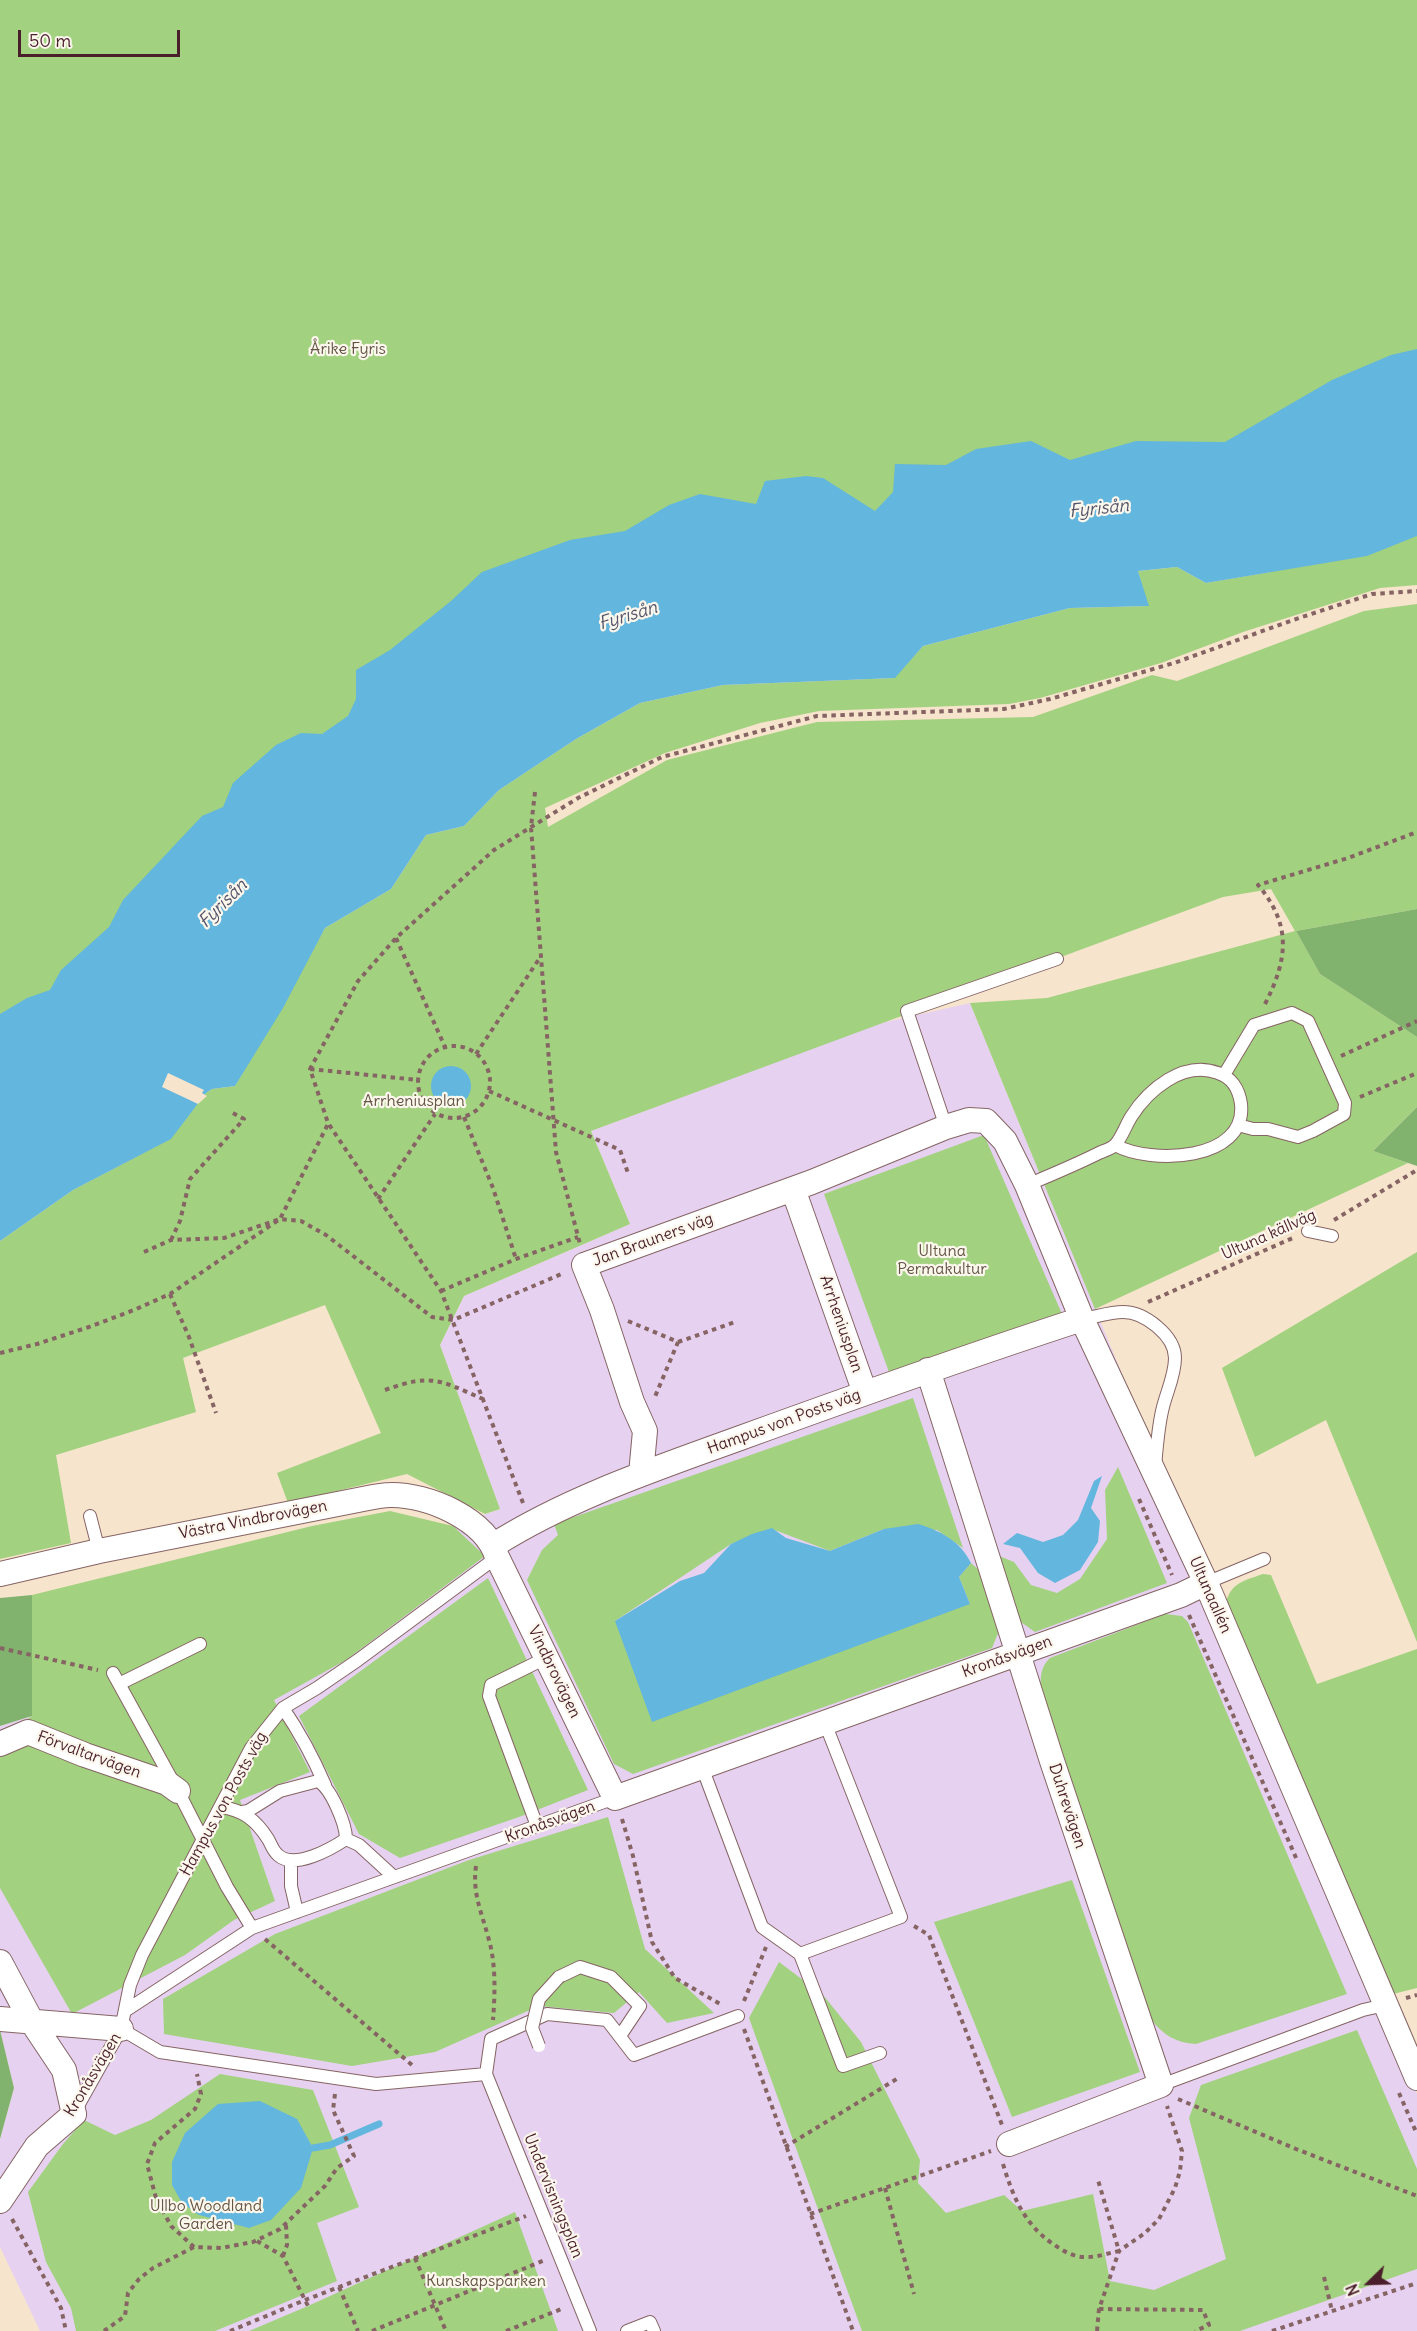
<!DOCTYPE html>
<html>
<head>
<meta charset="utf-8">
<style>
  body { margin:0 }
  #map { position:relative; width:1417px; height:2331px; overflow:hidden; background:#f6e4cd; font-family:Delius,sans-serif }
  canvas { display:block }
  .north { position:absolute; left:1339px; top:2253px; width:60px; height:60px; -webkit-text-stroke:4px #fbf7ec; paint-order:stroke; rotate:247deg; font-size:16px; font-weight:700; line-height:24px; text-align:center; color:#4a1f2b }
  .north::after { content:''; display:block; margin:auto; width:21px; height:27px; background:#4a1f2b; clip-path:polygon(50% 0,100% 100%,50% 72%,0 100%) }
  .scale { position:absolute; left:18px; top:30px; width:162px; height:27px; box-sizing:border-box; border:3px solid #4a1f2b; border-top:0; padding-left:8px; font-size:18px; line-height:21px; white-space:nowrap; color:#4a1f2b; -webkit-text-stroke:4px #fbf7ec; paint-order:stroke }
</style>
</head>
<body>
<div id="map">
<canvas width="1417" height="2331"></canvas>
<div class="north">N</div>
<div class="scale">50 m</div>
</div>
<script>
const context = document.querySelector('canvas').getContext('2d');
context.lineJoin = 'round';
function paint(path, color) { context.fillStyle = color; context.fill(path, 'evenodd'); }
function stroke(path, color, width, dash) { context.strokeStyle = color; context.lineWidth = width; context.lineCap = dash ? 'butt' : 'round'; context.setLineDash(dash || []); context.stroke(path); }
function drawText(font, color, halo, rows, align = 'center') {
  context.font = font + ' Delius,sans-serif'; context.lineWidth = 4.5; context.setLineDash([]); context.textBaseline = 'middle'; context.strokeStyle = halo; context.fillStyle = color; for (const [text, x, y, turn = 0] of rows) {
    context.save(); context.translate(x, y); context.rotate((+turn || 0) * Math.PI / 180); context.textAlign = isNaN(turn) ? turn : align; if (halo) context.strokeText(text, 0, 0); context.fillText(text, 0, 0); context.restore();
  }
}
paint(new Path2D(`
  M970,1003L1417,2094V2331H40L0,2247V2139L14,2088L0,2030V1726L32,1716L424,1536L500,1509L440,1345L464,1296L630,1224L591,1131L877,1024Z`), '#e6d2f0');
paint(new Path2D(`
  M0,0H1417V585L1380,588L1243,632L1161,663L1040,698L1009,704L819,711L760,723L665,753L545,808L548,827L667,760L817,722L1033,717L1152,675L1177,681L1364,611L1417,604V909L1296,931L1320,974L1417,1037V1107L1373,1151L1408,1163L1095,1309L970,1003L1047,998L1295,931L1271,889L1223,897L591,1131L630,1224L464,1296L440,1345L500,1509L485,1514L407,1474L288,1503L277,1473L381,1433L325,1305L183,1358L196,1412L56,1455L71,1543L0,1559V1241L73,1190L170,1139L206,1093L212,1089L235,1086L325,928L391,889L426,835L464,826L499,790L576,739L640,703L723,685L894,678L923,646L1070,608L1148,606L1138,571L1177,567L1206,583L1270,572L1230,496L528,648L0,1111Z
  M984,1135L1062,1314L889,1372L824,1194Z
  M1417,1252V1642L1326,1420L1255,1457L1222,1368Z
  M913,1398L963,1548L937,1530L884,1529L830,1551L772,1529L731,1544L615,1621L970,1604L959,1577L971,1563L980,1571L999,1631L992,1648L633,1774L614,1764L527,1580L542,1550L558,1535L554,1524Z
  M1118,1467L1167,1583L1035,1632L1018,1620L997,1555L1014,1562L1031,1585L1057,1593L1080,1579L1107,1539L1105,1490Z
  M390,1511L453,1526L485,1556L346,1660L274,1700L310,1772L240,1800L275,1901L234,1920L185,1955L72,2014L0,1888V1736L32,1716V1595L312,1526Z
  M1263,1574L1271,1575L1317,1684L1417,1649V1988L1393,1994L1226,1603C1230,1583 1246,1580 1263,1574Z
  M488,1578L588,1790L519,1817L400,1858L359,1834L299,1716Z
  M1165,1614L1182,1616L1188,1622L1347,1994L1196,2044C1176,2043 1163,2035 1151,2019L1042,1696C1040,1682 1039,1668 1050,1658Z
  M608,1817L645,1949L714,2013L667,2023L639,1992L614,2013L539,2006L435,2052L352,2066L164,2034L163,1999L275,1934L469,1860Z
  M1072,1880L1140,2072L1012,2117L934,1922Z
  M779,1962L823,1995L861,2042L920,2160L918,2183L946,2213L1004,2195L1022,2211L1093,2194L1110,2281L1154,2290L1226,2259L1189,2118L1201,2085L1357,2030L1417,2169V2269L1240,2331H862L749,2018Z
  M220,2074L313,2090L359,2207L317,2223L337,2281L215,2331H76L71,2308L46,2262L28,2192L63,2144L84,2120L115,2135L151,2120Z
  M515,2212L558,2331H249L308,2306Z`), '#a2d17f');
paint(new Path2D(`
  M1417,909V1037L1320,974L1296,931Z
  M1417,1107V1166L1373,1151Z
  M32,1595V1716L0,1726V1598Z
  M0,2030L14,2088L0,2139Z`), '#81b36e');
paint(new Path2D(`
  M1417,349V536L1367,556L1206,583L1177,567L1138,571L1149,606L1070,608L923,646L895,678L723,685L640,703L576,739L499,790L464,826L426,835L391,889L325,928L283,1008L235,1086L212,1089L206,1093L171,1139L73,1190L0,1241V1014L27,998L50,990L61,970L109,927L123,900L202,816L223,807L233,783L276,745L301,733L322,734L348,716L356,699V670L390,650L451,601L482,572L570,540L625,531L669,505L700,494L756,504L765,481L806,476L823,478L875,511L893,492L895,464L946,465L976,449L1031,441L1070,460L1136,441L1225,442L1332,380L1391,355Z
  M431 1086a20 20 0 1 1 40 0a20 20 0 1 1-40 0Z
  M1102,1476L1091,1508L1100,1521L1098,1542L1080,1570L1055,1583L1038,1573L1020,1548L1003,1544L1017,1533L1043,1542L1063,1535L1078,1520L1094,1481Z
  M918,1524C941,1531 960,1541 971,1563L959,1577L970,1604L652,1722L615,1621L680,1581L704,1573L731,1544L752,1534L772,1528L786,1538L830,1551L884,1529Z
  M260,2101L297,2119L313,2148L301,2188L271,2220L249,2228L199,2215L182,2203L172,2185V2162L185,2133L218,2104Z`), '#63b6de');
paint(new Path2D(`
  M168,1073L204,1090L202,1093L207,1096L198,1104L162,1087Z`), '#f6e4cd');
stroke(new Path2D(`
  M313,2148L330,2145L379,2124`), '#63b6de', 7);
const service = new Path2D(`
  M1224,1075L1254,1025L1292,1013L1308,1021L1345,1103L1344,1114L1313,1131L1298,1137L1268,1129H1253L1238,1125
  M946,1127L907,1011L1057,959
  M1027,1185C1051,1175 1075,1165 1099,1153C1103,1151 1111,1149 1115,1145C1121,1139 1126,1125 1131,1117C1148,1090 1183,1060 1218,1073C1231,1077 1239,1089 1241,1104C1247,1161 1151,1165 1115,1145
  M1308,1231L1332,1236
  M1082,1319C1095,1317 1110,1312 1123,1312C1145,1312 1175,1336 1175,1358C1175,1375 1167,1391 1163,1407C1158,1426 1157,1447 1155,1466
  M90,1516L99,1551
  M1206,1583L1264,1559
  M113,1673L178,1791L227,1887L252,1928
  M119,1684L200,1644
  M283,1708C300,1733 313,1757 325,1785
  M702,1767L762,1927L800,1954L843,2066L880,2053
  M221,1807C243,1810 256,1820 268,1839C271,1844 273,1851 278,1855C294,1870 331,1849 346,1839C346,1824 331,1788 318,1781L280,1791L248,1811L242,1812
  M537,1826L489,1696L491,1685L546,1658
  M346,1839L359,1845L394,1877
  M291,1860V1886L297,1912
  M800,1954L901,1917L825,1723
  M559,1977L580,1967L611,1977L640,2006L620,2036
  M125,2011L252,1928L615,1798
  M121,2029L160,2052L376,2084L486,2074
  M486,2074L491,2039L547,2014L607,2020L634,2055L738,2016
  M486,2074L590,2331
  M1161,2085L1363,2010L1385,2005
  M75,2111L121,2029L130,1985L142,1955L251,1748L283,1708L317,1688L358,1660L497,1557
  M627,2331L650,2322L654,2331`);
const minor = new Path2D(`
  M793,1189L865,1393
  M928,1370L1052,1761L1161,2085L1009,2144
  M641,1474L645,1431L632,1402L602,1310L584,1265L812,1182L946,1127L969,1120L986,1121L1005,1141L1027,1185L1082,1319L1206,1583L1417,2078
  M494,1545C570,1497 658,1468 743,1437C856,1396 968,1356 1082,1319
  M0,1574L99,1551L358,1500C369,1498 380,1495 390,1495C427,1494 486,1519 497,1557L615,1798L1181,1595L1206,1583
  M0,1744L28,1732L85,1755L167,1783L178,1791
  M0,1962L32,2022L64,2070L74,2114L37,2146L0,2201
  M0,2019L121,2029`);
stroke(service, '#866464', 14);
stroke(minor, '#866464', 26);
stroke(new Path2D(`
  M535,792L531,827L556,1152L580,1244
  M396,938L445,1047
  M1265,1004C1288,959 1292,925 1258,885L1348,858L1417,832
  M418 1082a36 36 0 1 1 72 0a36 36 0 1 1-72 0Z
  M476,1054L541,956
  M1341,1056L1417,1021
  M310,1069L418,1080
  M489,1091L620,1150L628,1173
  M1360,1097L1417,1073
  M464,1117L493,1188L516,1259
  M378,1199L435,1114
  M1334,1220L1417,1170
  M171,1240L180,1221L190,1179L244,1119L231,1112
  M144,1252L171,1240L224,1238L280,1219L301,1221L326,1235L432,1317L453,1320L564,1273
  M441,1291L516,1259L578,1237
  M170,1294L189,1337L216,1413
  M1148,1302L1295,1237
  M628,1321L678,1342L654,1399
  M678,1342L735,1322
  M0,1353L37,1344L89,1327L134,1310L170,1294L280,1219L328,1124
  M385,1390C432,1373 439,1380 483,1399
  M1139,1499L1172,1575
  M523,1503L441,1291L328,1123L310,1069L358,981L396,938L494,850L578,798L662,757L817,716L1004,709L1050,699L1174,663L1293,620L1372,594L1417,591
  M1189,1615L1297,1860
  M0,1648L98,1670
  M622,1819L633,1856L652,1942L675,1978L722,2005
  M476,1866C472,1894 482,1913 489,1940C496,1965 495,1994 493,2020
  M914,1926L929,1935L1002,2125
  M265,1939L412,2065
  M1406,1998L1417,1995
  M744,2001L766,1947
  M744,2029L853,2331
  M1399,2093L1417,2134
  M1178,2099L1296,2149L1417,2196
  M785,2147L900,2077
  M1003,2164C1013,2197 1024,2224 1053,2244C1063,2251 1075,2258 1087,2257C1098,2257 1109,2253 1119,2251L1098,2180
  M885,2188L914,2294
  M810,2214L991,2151
  M12,2219L61,2308L66,2331
  M257,2241L283,2256L308,2306
  M194,2247L171,2226L156,2198L147,2164L155,2143L195,2109L201,2094L197,2074
  M283,2256L287,2245L286,2225
  M415,2258L446,2331
  M1324,2277L1332,2311
  M339,2287L358,2331
  M1099,2309L1203,2310L1209,2325L1195,2331
  M104,2331L125,2316L128,2293L139,2279L153,2268L194,2247L221,2248L253,2242L280,2229L325,2186L337,2168L354,2156L333,2110L335,2094
  M230,2331L305,2300L526,2216
  M372,2331L545,2260
  M506,2331L564,2308
  M1097,2331L1099,2309L1119,2251L1145,2233L1159,2219L1175,2188L1180,2171L1182,2151L1167,2106
  M1272,2331L1417,2283`), '#866464', 4, [4.5, 4.5]);
stroke(service, '#fff', 12);
stroke(minor, '#fff', 24);
const serviceBridge = new Path2D(`
  M539,2046L532,2028L539,1999L559,1977`);
stroke(serviceBridge, '#866464', 14, []);
stroke(serviceBridge, '#fff', 12);
drawText('16px', '#645444', '#fbf7ec', [
  ["Årike Fyris",348,349],
  ["Arrheniusplan",414,1101],
  ["Ultuna",942,1251],
  ["Permakultur",942,1269],
  ["Ullbo Woodland",206,2206],
  ["Garden",206,2224],
  ["Kunskapsparken",486,2281]
]);
drawText('16px', '#4a1f2b', '#fbf7ec', [
  ["Ultuna källväg",1269,1235,-24],
  ["Jan Brauners väg",653,1240,-20],
  ["Arrheniusplan",841,1324,71],
  ["Hampus von Posts väg",784,1422,-20],
  ["Västra Vindbrovägen",253,1520,-11],
  ["Ultunaallén",1210,1595,66],
  ["Kronåsvägen",1007,1657,-20],
  ["Vindbrovägen",554,1672,64],
  ["Förvaltarvägen",89,1755,20],
  ["Hampus von Posts väg",224,1804,-61],
  ["Duhrevägen",1067,1806,72],
  ["Kronåsvägen",550,1822,-20],
  ["Kronåsvägen",93,2075,-59],
  ["Undervisningsplan",553,2196,68]
]);
drawText('italic 18px', '#53546a', '#fbf7ec', [
  ["Fyrisån",1099,509,-6],
  ["Fyrisån",628,616,-17],
  ["Fyrisån",223,904,-45]
]);
</script>
</body>
</html>
